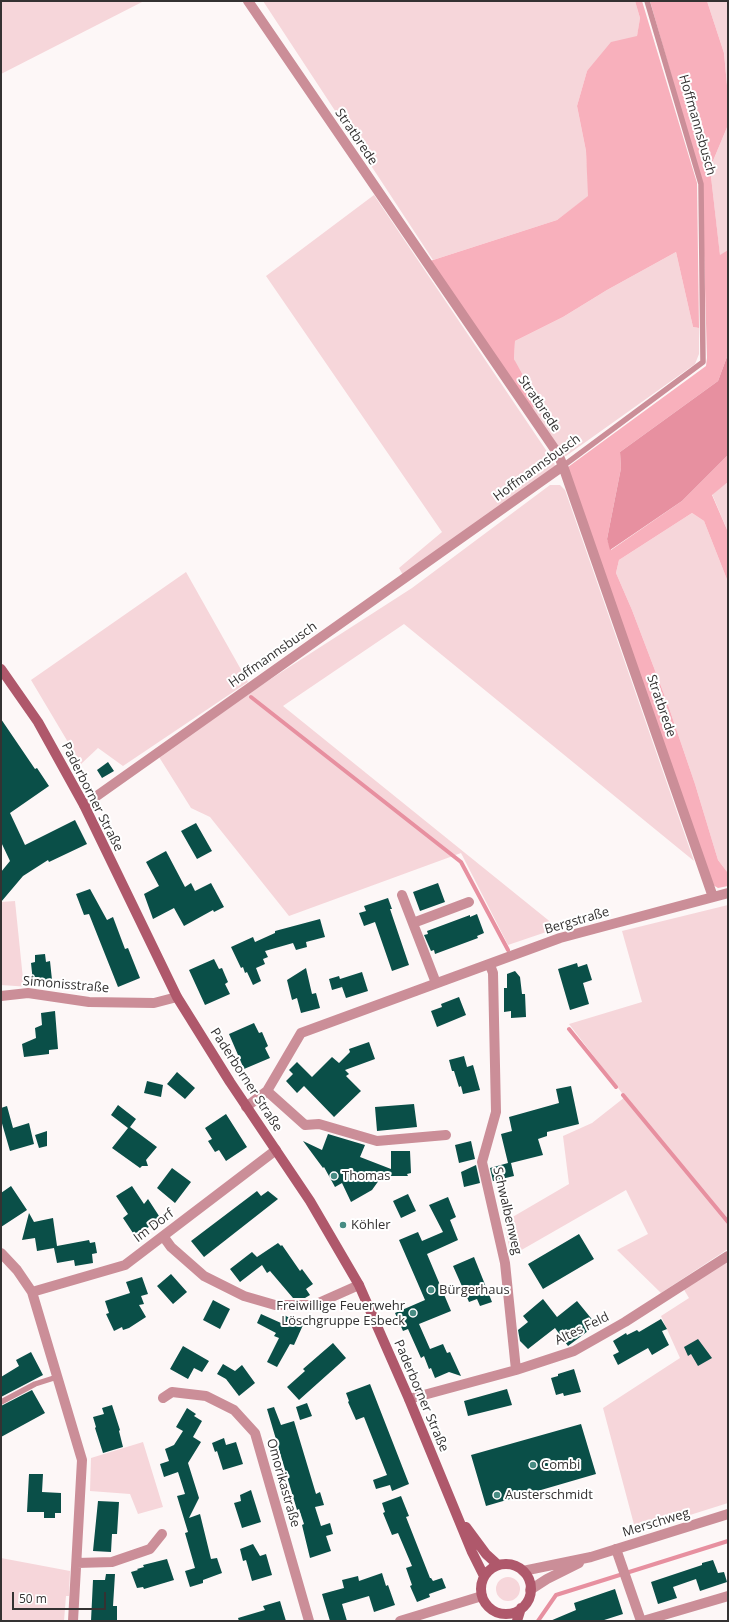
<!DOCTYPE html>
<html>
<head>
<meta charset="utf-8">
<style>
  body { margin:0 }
  #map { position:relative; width:729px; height:1622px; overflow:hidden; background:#fdf7f7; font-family:"Open Sans",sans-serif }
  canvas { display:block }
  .frame { position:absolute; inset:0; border:2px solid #343232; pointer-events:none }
  .scale { position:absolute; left:12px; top:1592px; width:94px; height:18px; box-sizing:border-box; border:2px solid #343232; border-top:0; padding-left:5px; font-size:12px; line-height:14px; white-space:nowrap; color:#343232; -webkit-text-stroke:3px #fff; paint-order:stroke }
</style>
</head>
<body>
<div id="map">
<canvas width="729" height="1622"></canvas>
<div class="frame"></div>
<div class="scale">50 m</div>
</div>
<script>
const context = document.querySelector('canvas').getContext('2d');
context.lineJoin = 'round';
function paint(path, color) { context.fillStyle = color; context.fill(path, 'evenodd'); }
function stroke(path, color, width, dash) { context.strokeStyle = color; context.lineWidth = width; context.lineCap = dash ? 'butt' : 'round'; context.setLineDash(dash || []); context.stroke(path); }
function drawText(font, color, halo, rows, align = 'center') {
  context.font = font + ' "Open Sans",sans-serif'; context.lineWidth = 4; context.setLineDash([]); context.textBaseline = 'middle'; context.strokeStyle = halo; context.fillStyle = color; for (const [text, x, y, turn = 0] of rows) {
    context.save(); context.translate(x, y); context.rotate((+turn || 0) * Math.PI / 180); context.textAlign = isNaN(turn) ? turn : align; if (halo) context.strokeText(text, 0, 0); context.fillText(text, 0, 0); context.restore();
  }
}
paint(new Path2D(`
  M1,1H144L1,74Z
  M263,1H635L640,18L637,37L587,71L577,106L586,151L589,196L557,220L433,260Z
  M707,1H728V96L724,53Z
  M728,125V250L720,256L710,168Z
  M374,195L554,462L555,466L403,575L399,568L442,532L266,276Z
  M676,252L693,327L699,328V354L695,364L566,456L562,455L531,409L514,359L515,341L563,317L607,290Z
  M728,482V532L712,494Z
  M550,485H560L565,490L694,861L404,624L283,706L558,928L508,945L461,853L289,916L210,817L191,808L159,757L266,682L412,588Z
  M692,513L704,521L728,582V873L718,860L695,784L667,702L632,610L616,573L619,560Z
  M186,572L248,682L123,766L98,748L81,764L31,680Z
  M15,901L23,979L30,987L1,985V902Z
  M728,905V1249L661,1293L617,1250L648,1234L626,1190L511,1256L504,1222L569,1184L563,1136L592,1123L625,1097L569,1024L642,1002L622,931Z
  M728,1259V1503L636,1532L603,1408L680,1358L661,1316L689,1298L683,1288Z
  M143,1442L163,1507L138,1514L130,1494L90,1491L91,1458Z
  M1,1558L70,1571L69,1596H66L64,1621H1Z
  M496 1589a12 12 0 1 1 24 0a12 12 0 1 1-24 0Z`), '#f6d6da');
paint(new Path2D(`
  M635,1H642L697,183L699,328L693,327L676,252L607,290L563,317L515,341L514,359L538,403L531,409L430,261L557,220L588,196L586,151L577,106L587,71L611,42L637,36L640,18Z
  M650,1H707L724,53L728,96V125L710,168L720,255L728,250V354L718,381L620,452L621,468L607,539L611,550L682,501L728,455V482L712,495L728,532V582L704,521L692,513L619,560L616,573L632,610L667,702L695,784L718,860L728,873V886L718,888L713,885L568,467L706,366L707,358L702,183Z`), '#f8b0bc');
paint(new Path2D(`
  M728,354V455L682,501L610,550L607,539L621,468L620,452L718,381Z`), '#e790a0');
stroke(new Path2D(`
  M251,697L461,862L508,950
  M569,1029L616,1087
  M623,1095L728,1222
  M538,1621L556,1595L728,1541`), '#e790a0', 4);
paint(new Path2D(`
  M1,719L35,769L37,768L49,786L10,813L25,845L75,820L87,844L49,862L48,860L23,876L1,902V872L10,861L1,842Z
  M108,762L114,771L102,778L97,770Z
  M196,823L212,851L197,859L181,831Z
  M166,851L185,887L191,883L195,891L211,883L224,907L214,912L213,910L184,926L174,908L153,919L144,894L159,886L146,862Z
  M438,883L445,902L420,911L413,892Z
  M90,889L107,920L113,917L125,949L128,948L140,978L118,987L89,914L84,915L76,894Z
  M388,898L392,909H390L409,965L392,971L375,922L364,926L359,913L366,911L364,906Z
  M477,914L484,933L477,936L478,938L435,954L434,950L431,951L424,935L428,934L427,931L470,915V917Z
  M320,919L325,937L306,942L307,947L296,950L293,943L265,951L268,957L263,959L265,964L256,968L261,981L253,985L247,972L245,973L243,967L241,968L231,947L253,937L255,942L275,933V931Z
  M45,954L46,962L50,961L52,980L33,982L31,963L35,962V955Z
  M214,959L219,969L222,968L228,982L225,984L230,994L205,1005L189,970Z
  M577,963L578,967L587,964L592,980L583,983L589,1004L570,1010L558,969Z
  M306,968L312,994L316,993L320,1008L301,1013L297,998L292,1000L287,980Z
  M515,971L520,977L522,994H525L526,1017L511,1018V1011L504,1012V988H507V974Z
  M362,972L368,991L346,998L341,984L342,987L332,990L329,979L339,976L340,979Z
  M459,997L466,1015L437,1027L431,1011L442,1007L441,1004Z
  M55,1011L58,1049L49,1050V1054L24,1057L22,1044L36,1038L35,1028L42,1025L41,1013Z
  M254,1023L259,1033L262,1032L268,1046L265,1048L270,1058L244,1069L229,1034Z
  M369,1042L375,1059L345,1070L349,1074L346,1076L361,1091L334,1117L304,1086L297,1093L286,1081L293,1074L289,1070L297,1062L312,1077L332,1057L339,1063L350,1052L349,1049Z
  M464,1056L467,1067L473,1065L480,1090L463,1094L461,1086L459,1087L454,1071H452L449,1060Z
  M177,1072L195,1088L185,1099L167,1084Z
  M147,1081L163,1085L161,1097L144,1093Z
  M571,1086L579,1124L547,1132V1136L538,1139L543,1155L511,1163L514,1176L493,1181L490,1168L508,1163L501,1134L512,1131L509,1117L559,1103L556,1089Z
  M414,1104L417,1127L377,1131L375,1107Z
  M118,1105L136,1119L130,1127L157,1147L146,1160L148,1166H142L140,1168L112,1148L128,1128L111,1115Z
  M7,1106L13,1128L29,1123L34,1144L10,1151L1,1120V1108Z
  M226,1114L247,1147L226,1161L219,1150L215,1152L208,1141L212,1139L205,1128Z
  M47,1131V1146L39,1148L35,1135Z
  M328,1134L365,1145L360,1157L391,1169V1151H410L411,1173L407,1174L408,1176H382L372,1190L351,1202L342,1183L335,1187L324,1167L323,1168L303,1141L322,1150Z
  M471,1141L475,1159L459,1163L455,1145Z
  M476,1165L480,1183L464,1187L461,1172Z
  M172,1168L191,1182L175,1203L157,1188Z
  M11,1186L27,1210L1,1227V1193Z
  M132,1186L144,1204L148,1199L161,1219L135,1236L123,1218L128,1214L116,1196Z
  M257,1191L261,1196L268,1191L278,1199L204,1257L191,1241Z
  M408,1194L416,1211L401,1218L393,1201Z
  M448,1197L456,1217L450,1220L458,1240L427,1254L451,1311L419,1324L430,1349L443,1344L447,1353L450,1352L461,1376L449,1372L435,1378L431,1368L429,1369L424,1356L421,1358L408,1329L403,1331L395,1313L425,1300L399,1240L418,1232L422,1241L443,1232L429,1205Z
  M29,1213L34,1222L53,1218L57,1246L89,1240L90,1243L95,1242L97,1253L92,1254L93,1263L75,1266L74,1260L57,1263L54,1248L37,1251L35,1238L22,1240Z
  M579,1234L594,1259L543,1289L528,1264Z
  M278,1243L281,1246L282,1245L300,1271L302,1269L313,1284L306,1289L310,1295L305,1298H293L270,1271L267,1273L262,1265L240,1282L230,1269L252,1252L257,1257Z
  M474,1257L492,1302L480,1306L477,1299L469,1302L453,1266Z
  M171,1274L187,1292L173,1304L157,1286Z
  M142,1277L148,1294L141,1296L144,1304L139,1305L146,1317L129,1328L123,1330L122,1327L114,1331L106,1314L109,1313L105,1301L130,1293L126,1282Z
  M543,1299L557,1317L577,1301L595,1323L587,1330L588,1331L568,1346L555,1328L528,1349L520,1341L518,1330L528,1322L523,1316Z
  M213,1300L230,1309L220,1329L203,1320Z
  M261,1314L281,1323L284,1315L303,1325L294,1345L290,1344L277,1367L267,1362L279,1338L274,1336L276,1333L257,1323Z
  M661,1319L667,1329L662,1331L669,1345L652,1355L648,1348L618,1365L613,1355L619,1352L613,1341L626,1333L627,1335L637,1330L639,1332Z
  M698,1339L712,1358L698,1366L691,1354L688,1356L684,1347Z
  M333,1343L346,1358L299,1400L287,1387L305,1371L303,1369Z
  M183,1346L209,1361L202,1372L194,1368L188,1379L170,1369Z
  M31,1352L43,1375L1,1397V1377L19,1366L16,1360Z
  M223,1364L235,1371L242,1365L255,1383L239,1396L226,1379L217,1374Z
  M574,1369L581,1392L564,1396L563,1393L556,1395L551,1378L558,1376V1374Z
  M370,1384L409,1484L392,1491L390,1485L376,1489L373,1480L387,1475L364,1417L356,1420L348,1402L349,1401L346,1393Z
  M507,1389L512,1405L468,1416L464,1401Z
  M32,1390L45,1413L1,1437V1406Z
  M307,1403L312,1416L300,1420L296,1407Z
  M112,1405L120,1430L119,1431L123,1447L103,1453L95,1428L96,1427L93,1417L104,1414L102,1408Z
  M274,1407L281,1425L294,1421L316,1494L320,1492L324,1505L315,1507L321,1526L330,1523L333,1534L326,1536L331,1551L310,1558L302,1525L304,1524L299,1509L297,1510L267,1409Z
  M187,1408L196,1414L194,1416L202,1421L193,1437L201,1442L188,1463L199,1498L189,1518L200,1514L211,1559L217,1558L222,1573L203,1580V1583L190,1587L185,1571L195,1568L185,1533L188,1532L177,1496L185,1494L178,1472L164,1477L160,1464L169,1461L165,1449L174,1445L183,1431L176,1427Z
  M581,1424L596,1474L486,1506L471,1455Z
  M224,1438L226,1445L236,1442L243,1464L223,1470L217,1451L215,1452L212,1443Z
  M29,1474H43L42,1492L61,1493V1513H55V1518H44V1512H27Z
  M251,1490L261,1522L242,1528L234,1503L241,1501L240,1495Z
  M401,1496L409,1516L406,1517L430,1578H431L433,1581L442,1578L446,1588L429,1594L430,1597L417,1602L410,1586L412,1585L406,1568L412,1566L398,1533L392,1535L383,1513L385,1512L382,1503Z
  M98,1501L119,1502L117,1534H112L111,1552L93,1551Z
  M253,1544L260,1556L266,1554L272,1575L252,1581L246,1560L243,1561L240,1549Z
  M167,1559L174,1580L144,1589L143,1587L137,1588L131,1572L138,1570L137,1569L144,1567L143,1565Z
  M713,1560L718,1573L724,1572L727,1582L700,1591L696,1579L673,1587L677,1598L658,1604L651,1582L702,1565V1563Z
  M382,1573L386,1586L388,1585L395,1605L374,1612L369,1596L342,1604L347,1621H330L322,1594L344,1588L342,1580L358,1576L359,1581Z
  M106,1574H115L113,1606H117V1621H91L93,1580H105Z
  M615,1589L623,1614L601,1621H550L576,1610L574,1603Z
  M280,1601L286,1621H239L238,1618L265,1610L263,1606Z`), '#0a4f48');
stroke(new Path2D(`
  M563,466L703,362L701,184L647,1
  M1,1402L35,1384L57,1377`), '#cb8e98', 5.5);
stroke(new Path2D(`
  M248,1L558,454L563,466L713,897
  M84,805L563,466
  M402,895L436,983
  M413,923L469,902
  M490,965L493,973L496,1112L482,1162L505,1263L516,1370
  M1,996L28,993L89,1002L154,1003L177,997
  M267,1091L305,1125L319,1124L377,1141L446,1135
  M246,1107L267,1091L301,1033L560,938L728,893
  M163,1236L171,1247L204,1276L244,1296L275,1305H314L359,1285
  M1,1253L17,1270L32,1292L82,1460L73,1621
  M32,1292L125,1265L276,1150
  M163,1398L172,1392L206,1396L234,1410L255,1433L309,1621
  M409,1399L516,1370L574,1351L625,1322L728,1256
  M616,1549L641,1621
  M77,1563L112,1562L150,1549L162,1534
  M400,1621L482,1596
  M643,1621L728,1596`), '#cb8e98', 10);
stroke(new Path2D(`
  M523,1571L591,1557L728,1514
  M530,1590L547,1579L579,1563`), '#cb8e98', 10);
stroke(new Path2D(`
  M1,669L38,722L84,805L177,997L230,1082L310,1201L359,1285L409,1399L472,1552L484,1576
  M466,1527L486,1554L498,1565
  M481 1589a25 25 0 1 1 50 0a25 25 0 1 1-50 0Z
  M517,1621L521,1608`), '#af586b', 10);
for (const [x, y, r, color] of [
  [334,1176,4,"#478c83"],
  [343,1225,4,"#478c83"],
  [431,1290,4,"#478c83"],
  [413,1313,4,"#478c83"],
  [533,1465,4,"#478c83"],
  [497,1495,4,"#478c83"]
]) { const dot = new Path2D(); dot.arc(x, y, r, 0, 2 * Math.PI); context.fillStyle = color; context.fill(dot); stroke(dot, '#fff', 1.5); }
drawText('13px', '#343232', '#fff', [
  ["Hoffmannsbusch",697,125,74],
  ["Stratbrede",356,137,56],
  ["Stratbrede",539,404,56],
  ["Hoffmannsbusch",537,468,-36],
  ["Hoffmannsbusch",273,655,-35],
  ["Stratbrede",661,706,71],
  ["Paderborner Straße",92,797,63],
  ["Bergstraße",577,921,-16],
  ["Simonisstraße",66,985,5],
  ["Paderborner Straße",246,1080,57],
  ["Schwalbenweg",507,1211,77],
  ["Im Dorf",154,1226,-37],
  ["Altes Feld",582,1329,-26],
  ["Paderborner Straße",421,1396,67],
  ["Omorikastraße",283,1483,74],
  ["Merschweg",656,1523,-17]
]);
drawText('13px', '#343232', '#fff', [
  ["Thomas",342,1176],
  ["Köhler",351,1225],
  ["Bürgerhaus",439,1290],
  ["Freiwillige Feuerwehr",405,1306,"right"],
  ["Löschgruppe Esbeck",405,1321,"right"],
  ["Combi",541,1465],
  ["Austerschmidt",505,1495]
], 'left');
</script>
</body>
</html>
